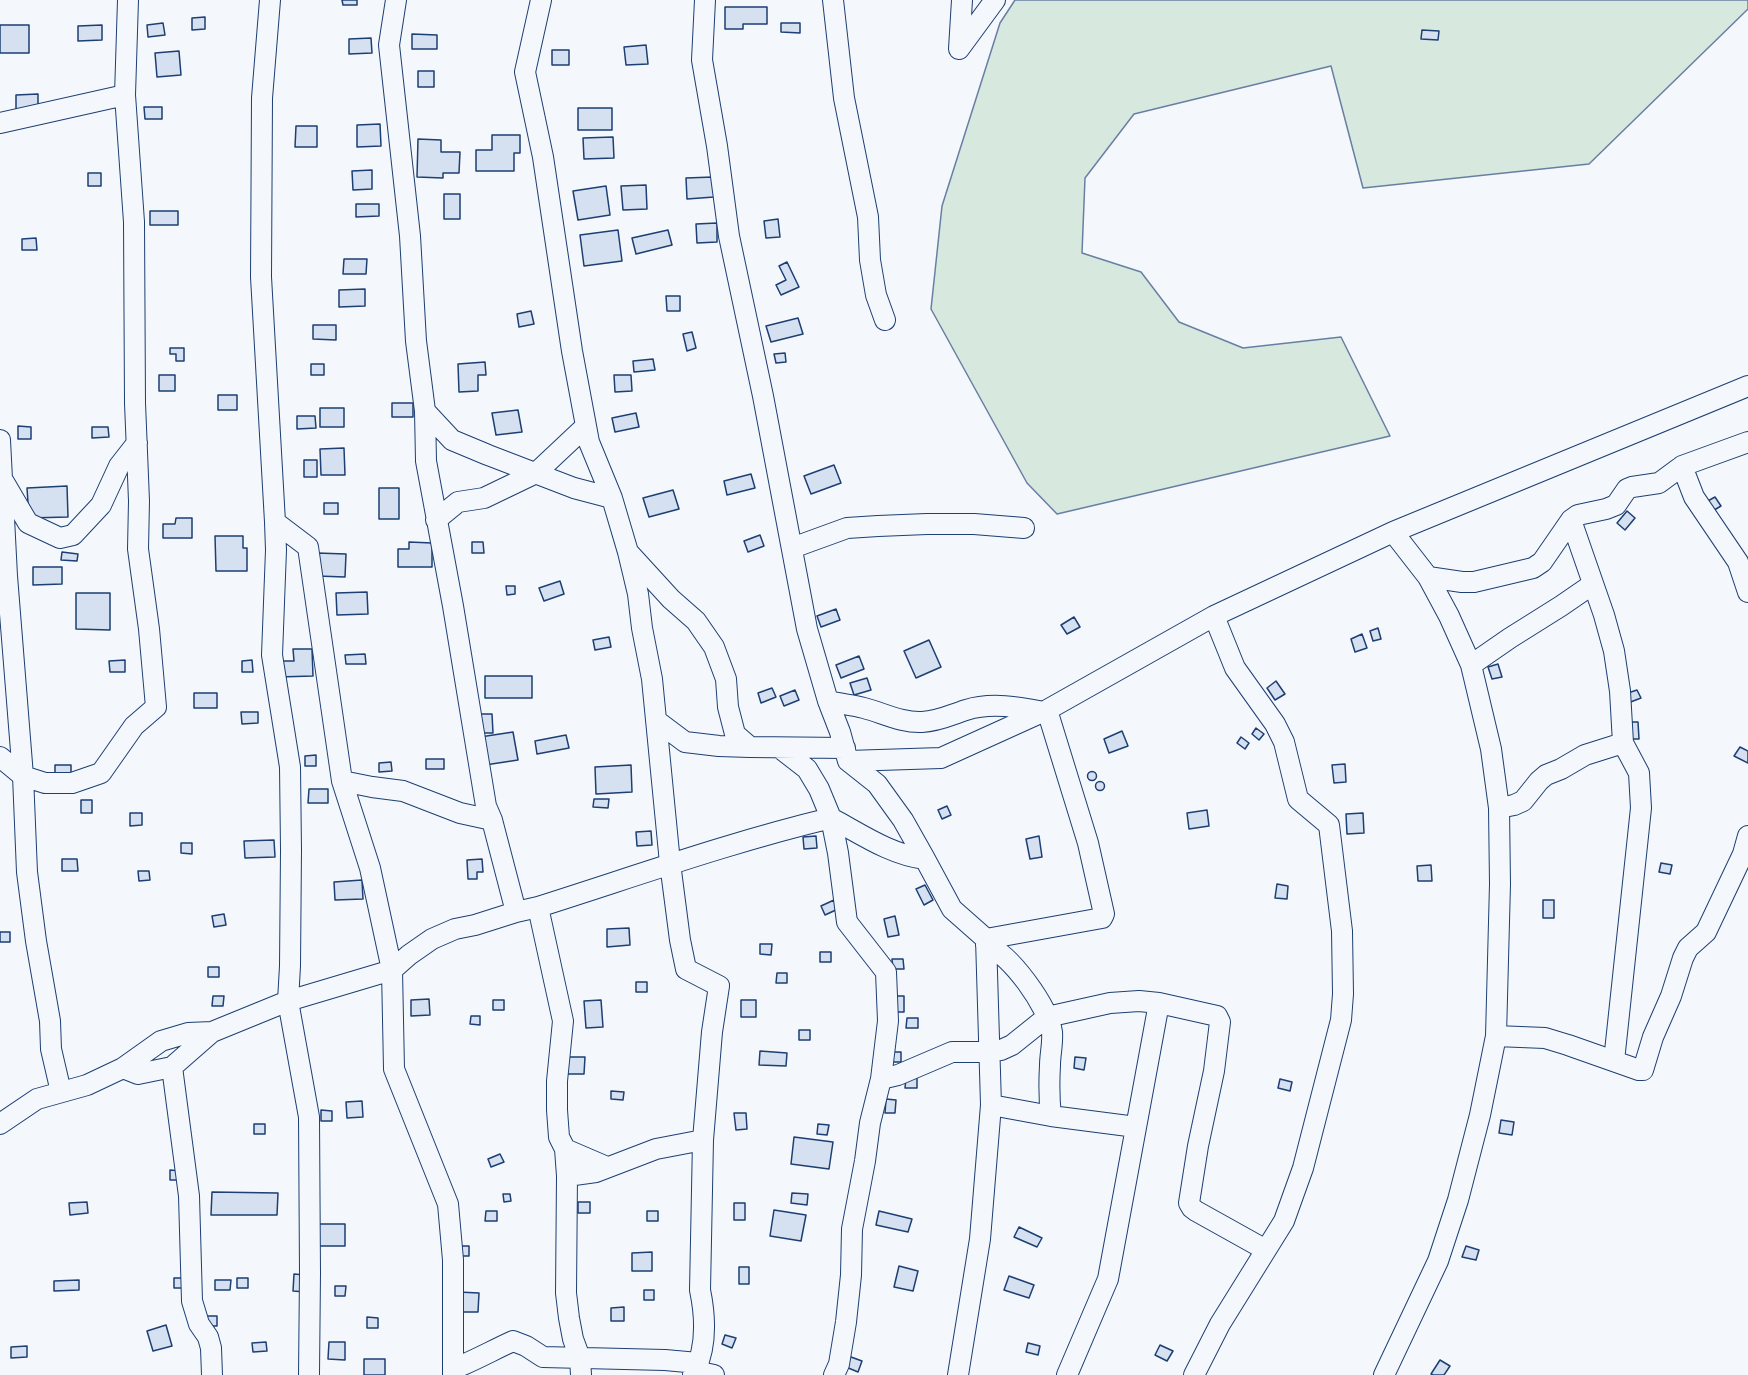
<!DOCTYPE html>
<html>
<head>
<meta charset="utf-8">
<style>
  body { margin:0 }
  canvas { display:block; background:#f4f7fb }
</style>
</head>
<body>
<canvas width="1748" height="1375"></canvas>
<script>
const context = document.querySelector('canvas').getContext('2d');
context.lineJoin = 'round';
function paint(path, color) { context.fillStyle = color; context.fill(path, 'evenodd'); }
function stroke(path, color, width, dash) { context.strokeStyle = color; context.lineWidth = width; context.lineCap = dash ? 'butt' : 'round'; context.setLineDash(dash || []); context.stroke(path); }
const green = new Path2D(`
  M1015,0H1748V9L1589,164L1363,188L1331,66L1134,114L1085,178L1082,253L1141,272L1179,322L1243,348L1341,337L1390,436L1057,514L1027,483L931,309L942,206L1000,23Z`);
paint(green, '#d7e8df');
stroke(green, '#687fa3', 1.5);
const building = new Path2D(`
  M342,0H357V5H343Z
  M725,7H767V24H743V29H725Z
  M205,17V29L192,30V18Z
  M163,23L165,35L148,37L147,25Z
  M781,23H800V33L781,32Z
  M0,25H29V53H0Z
  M102,25V40L78,41V26Z
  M1422,30L1439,31L1438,40L1421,39Z
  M412,34L437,35V49H412Z
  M371,38L372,53L349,54V39Z
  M646,45L648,64L626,65L624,47Z
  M552,50H569V65H552Z
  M179,51L181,75L157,77L155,53Z
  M418,71H434V87H418Z
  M38,94V108L16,109V95Z
  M144,107H162V119H145Z
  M578,108H612V130H578Z
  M380,124L381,146L357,147V125Z
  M296,126H317V147H295Z
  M492,135H520V153H514V171H476V150H492Z
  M613,137L614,158L584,159L583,138Z
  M418,139L441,140V152H460L459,173H443V178L417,177Z
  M372,170V189L353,190L352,171Z
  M88,173H101V186H88Z
  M713,177L714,197L687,199L686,178Z
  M646,185L647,209L623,210L621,186Z
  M606,186L610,215L578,220L573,191Z
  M444,194H460V219H444Z
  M356,204H379V216L356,217Z
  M150,211H178V225H150Z
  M778,219L780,237L766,238L764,221Z
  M717,223V242L697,243L696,224Z
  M618,230L622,261L584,266L580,235Z
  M668,230L672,245L636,254L632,238Z
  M36,238L37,250H22V239Z
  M344,259H367L366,274H343Z
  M787,262L799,287L781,295L776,285L786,280L779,266Z
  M365,289V306L339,307V290Z
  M666,296H680V311H667Z
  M531,311L534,324L519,327L517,314Z
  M798,318L803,334L771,342L766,326Z
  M313,325H336V340L313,339Z
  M692,332L696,348L687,351L683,334Z
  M170,348H184V361H176V354H170Z
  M785,353L786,362L776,363L774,354Z
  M653,359L655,370L634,372L633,361Z
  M485,362L486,375H478V391L459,392L458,364Z
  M311,364H324V375H311Z
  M159,375H175V391H159Z
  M614,375H631L632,391L615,392Z
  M218,395H237V410H218Z
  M392,403H413V417H392Z
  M320,408H344V427H320Z
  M518,410L522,432L496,435L492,413Z
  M636,413L639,427L615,432L612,418Z
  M297,416H315L316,428L297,429Z
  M18,426L31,427V439H18Z
  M92,427H108L109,437L92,438Z
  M344,448L345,475H321L320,449Z
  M304,460H317V477H304Z
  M834,465L841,483L811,494L804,476Z
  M751,474L755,488L727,495L724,481Z
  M67,486L68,517L29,518L27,488Z
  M379,488H399V519H379Z
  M673,490L679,509L649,517L643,498Z
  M1715,497L1721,506L1711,512L1706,502Z
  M324,503H338V514H324Z
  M1627,511L1635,518L1625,530L1617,523Z
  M176,518H192V538H163V524H175Z
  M760,535L764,546L748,552L744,541Z
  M215,536H243V548H247V571H216Z
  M409,542L432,543V567H398V549H409Z
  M472,542H483L484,553H472Z
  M62,552L78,554L77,561L61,560Z
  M317,553L346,554L345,577L317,576Z
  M33,567H62V584L33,585Z
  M560,581L564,594L544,601L539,588Z
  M506,586H515V594L507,595Z
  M367,592L368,614L337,615L336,593Z
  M76,593H110V630L76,629Z
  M836,609L840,620L821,627L817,616Z
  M1074,617L1080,627L1067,634L1061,625Z
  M1378,628L1381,639L1373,641L1370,631Z
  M1362,634L1367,648L1355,652L1351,639Z
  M609,637L611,647L595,650L593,640Z
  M929,640L941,667L916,678L904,651Z
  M293,649H312L313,676L278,677L277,661H294Z
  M365,654L366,664H346L345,655Z
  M859,656L864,669L841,678L836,665Z
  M125,660V672H110L109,661Z
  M252,660L253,672H242V661Z
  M1498,664L1502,677L1492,679L1488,667Z
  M485,676H532V698H485Z
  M867,678L871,690L854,695L850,683Z
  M1276,681L1285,694L1275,700L1267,688Z
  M772,688L776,697L761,703L758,693Z
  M795,690L799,700L784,706L780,696Z
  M1637,690L1641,698L1628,703L1625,694Z
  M194,693H217V708H194Z
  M241,712H258V723L242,724Z
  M478,714H492L493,733H478Z
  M1627,722H1638L1639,739H1628Z
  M1256,728L1264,734L1259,740L1252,734Z
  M1122,731L1128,746L1109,753L1104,739Z
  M513,732L518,760L485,765L480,737Z
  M566,735L569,748L537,754L535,741Z
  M1241,737L1249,743L1245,749L1237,743Z
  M1740,747L1748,751V763L1734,756Z
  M316,755V766H305V756Z
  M426,759H444V769H426Z
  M391,762L392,771L379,772V763Z
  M1345,764L1346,782L1334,783L1332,765Z
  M55,765H71V776H55Z
  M631,765L632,792L596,794L595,767Z
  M1087.5 776a4.5 4.5 0 1 1 9 0a4.5 4.5 0 1 1-9 0Z
  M1095.5 786a4.5 4.5 0 1 1 9 0a4.5 4.5 0 1 1-9 0Z
  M309,789H328V803H308Z
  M594,799H609L608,808L593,807Z
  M81,800H92V813H81Z
  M947,806L951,815L942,819L938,810Z
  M1207,810L1209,826L1189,829L1187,813Z
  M130,813H142V825L130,826Z
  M1363,813L1364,833L1347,834L1346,814Z
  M651,831L652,845L637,846L636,832Z
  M816,836L817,848L804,849L803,837Z
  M1039,836L1042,857L1030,859L1026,839Z
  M274,840L275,857L245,858L244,841Z
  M181,843H192V854L181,853Z
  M62,859H77L78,871H62Z
  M482,859L483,872H477V879H468L467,860Z
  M1661,863L1672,865L1670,874L1659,872Z
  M1431,865L1432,881H1418L1417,866Z
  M138,871H149L150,880L139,881Z
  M362,880L363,899L335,900L334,882Z
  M1277,884L1288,886L1287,899L1275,898Z
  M925,885L933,900L924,905L916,889Z
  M834,900L838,909L825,915L821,906Z
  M1543,900H1554V918H1543Z
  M224,914L226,925L214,927L212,916Z
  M895,916L899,935L888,937L884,919Z
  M629,928L630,945L607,947V929Z
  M0,932H10V942H0Z
  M760,944H772L771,955L760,954Z
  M820,952H831V962H820Z
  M892,959H903L904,969H893Z
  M208,967H219V977H208Z
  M777,973H787V983H776Z
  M636,982H647V992H636Z
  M213,996H224L223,1006H212Z
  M893,996H904V1012H893Z
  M429,999L430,1015L411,1016V1000Z
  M493,1000H504V1010H493Z
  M601,1000L603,1027L586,1028L584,1001Z
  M741,1000H756V1017H741Z
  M471,1016H480V1025L470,1024Z
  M907,1018H918V1028H906Z
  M799,1030H810V1040H799Z
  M760,1051L787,1053L786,1066L759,1065Z
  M890,1052H901V1062H890Z
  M567,1057H585L584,1074H567Z
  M1075,1057L1086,1058L1084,1070L1074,1068Z
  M906,1078H917V1088H905Z
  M1280,1079L1292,1082L1290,1091L1278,1088Z
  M611,1091L624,1092L623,1100L611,1099Z
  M886,1099L896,1100L895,1113H885Z
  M362,1101L363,1117L347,1118L346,1102Z
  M321,1110L332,1111V1121H321Z
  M734,1113H746L747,1129L736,1130Z
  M1501,1120L1514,1122L1512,1135L1499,1133Z
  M254,1124H265V1134H254Z
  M818,1124L829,1125L827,1135L817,1134Z
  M794,1137L833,1142L829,1169L791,1164Z
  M500,1154L504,1162L491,1167L488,1159Z
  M170,1170L181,1171V1180H170Z
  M212,1192L278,1193L277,1215H211Z
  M792,1193L808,1194L807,1205L791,1203Z
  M503,1194H510L511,1201L504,1202Z
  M87,1202L88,1213L70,1215L69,1203Z
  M578,1202H590V1213H578Z
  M734,1203H745V1220H734Z
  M774,1210L806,1215L801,1241L770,1236Z
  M486,1211H497V1221H485Z
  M647,1211H658V1221H647Z
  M879,1211L912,1219L908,1232L876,1225Z
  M319,1224H345V1246H319Z
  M1019,1227L1042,1238L1037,1247L1014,1237Z
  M458,1246H469V1256H458Z
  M1466,1246L1479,1250L1476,1260L1462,1257Z
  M652,1252V1271H632V1253Z
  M899,1266L918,1271L913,1291L894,1287Z
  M739,1267H749V1284H739Z
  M294,1274L305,1275V1292L293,1291Z
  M1009,1276L1034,1285L1029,1298L1004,1290Z
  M174,1278H185L184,1288H174Z
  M237,1278H248V1288H237Z
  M79,1280V1290L54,1291V1281Z
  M215,1280H231L230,1290H215Z
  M335,1286H346L345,1296H335Z
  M644,1290H654V1300H644Z
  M458,1292L479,1293L478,1312H458Z
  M624,1307V1321H611V1308Z
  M206,1316H217V1326H206Z
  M367,1317L378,1318V1328H367Z
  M166,1325L172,1346L153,1351L147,1331Z
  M725,1335L736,1338L732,1348L722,1344Z
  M266,1342L267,1351L253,1352L252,1343Z
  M329,1342H345V1360L328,1359Z
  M1028,1343L1040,1346L1038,1355L1026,1352Z
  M1160,1345L1173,1351L1167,1361L1155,1355Z
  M27,1346V1357L11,1358V1347Z
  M851,1357L862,1361L858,1372L846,1367Z
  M364,1359H385V1375H364Z
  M1440,1360L1450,1366L1444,1375H1433L1431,1374Z`);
paint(building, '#d5e0f0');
stroke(building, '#1d3f73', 1.5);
const minor = new Path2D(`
  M270,0L262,98L261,277L275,522L276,550L272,655L290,767L291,850L290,966L288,1001L309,1117L310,1273L309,1375
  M396,0L389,45L410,236L416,341L425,411L426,461L453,606L486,806L492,820L516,912
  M541,0L525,72L543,157L572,351L589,442L612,498L628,552L638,594L642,628L652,679L670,863L680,940L686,969L719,986L712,1032L703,1140L700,1290C706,1319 707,1349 693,1375
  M705,0L702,60L717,146L729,236L763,396L807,629L828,701L840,732L848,761L877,784L903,820L925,859
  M833,0L844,98L868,217L870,260L876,295L885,320
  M962,0L959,49L995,0
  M0,123L125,95
  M425,411L452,440L488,455L574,488L612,498
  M0,440L7,576L23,776L27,872L36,941L50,1021L51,1049L61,1092
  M1682,466L1694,497L1738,562L1748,592
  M4,482L28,523L60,538L73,535L101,505L119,466L137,443
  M436,520L458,502L484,498L536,473L586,426
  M1571,520L1604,615L1614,651L1620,691L1623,743L1639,773L1641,808L1614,1061
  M275,522L308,547L342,781L370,868L392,970L394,1069L448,1204L453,1260V1375
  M792,548L847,528L878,526L927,524H974L1024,528
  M628,552L671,599L696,621L714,647L726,679L728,707L735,734L750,747L845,748
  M1428,577L1462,582H1474L1533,568L1542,562L1571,520L1578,515L1606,509L1616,505L1627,489L1632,487L1659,483L1682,466L1748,442
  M1471,665L1510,638L1561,606L1593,584
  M828,701C840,704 853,705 864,708C883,713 902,723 922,722C940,721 950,715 966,710C991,702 1019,707 1044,712
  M657,721L685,742L719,746L750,747
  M780,748L807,769L819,789L831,818L838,853L847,922L886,972L888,1021L881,1079L870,1123L865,1161L852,1229L851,1275L846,1322L839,1364L834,1375
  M0,757L23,776L45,783H72L101,773L134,726L156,707L149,629L138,549L139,501L135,403L134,222L125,95L128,0
  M848,761L941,758L1047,710L1214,616L1393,532L1748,386
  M342,781L372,787L403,791L460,813L492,820
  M1499,808L1514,805L1523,801L1539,781L1546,775L1561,769L1585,755L1623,743
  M538,907L563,1021L557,1081V1110L559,1137L565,1149L567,1176L566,1293L569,1318L573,1339L580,1358L581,1375
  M986,939L1102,918L1104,914L1088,843L1047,710
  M986,945C1011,954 1048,1007 1052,1032C1053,1043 1050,1055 1050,1065C1049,1083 1049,1099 1051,1116
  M1496,1036L1545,1038L1568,1045L1639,1070H1643L1653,1037L1671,996L1683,958L1688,948L1706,932L1743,854L1748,836
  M172,1067L189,1196L192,1301L199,1324L208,1337L211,1348L212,1375
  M123,1068L138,1074L172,1067L212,1032
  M881,1079L898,1075L952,1052H990L1001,1050L1012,1045L1047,1017L1110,1003L1139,1001L1159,1003L1217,1016L1220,1022L1214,1071L1198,1146L1189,1203L1192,1208L1196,1211L1266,1250
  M991,1105L1051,1116L1136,1127
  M0,1124L37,1099L87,1085L123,1068L161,1041L188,1033L212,1032L288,1001L392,970L409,955L432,939L455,929L475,925L516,912L538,907C636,876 731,842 831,818C861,834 891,855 925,859L952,909L986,939L991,1105L980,1239L958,1375
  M565,1149L607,1167
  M567,1176L596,1172L656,1149L703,1140
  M453,1369C474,1361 493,1350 513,1341L526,1346L543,1357L665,1360L698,1363
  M695,1371L714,1375
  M1067,1375L1108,1279L1159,1003
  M1194,1375L1220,1324L1284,1221L1303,1168L1341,1020L1343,994L1342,931L1329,825L1298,799L1284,742L1275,724L1235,668L1214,616
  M1384,1375L1438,1261L1458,1200L1480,1115L1496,1036L1500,884L1499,808L1491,749L1471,665L1449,616L1428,577L1393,532`);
stroke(minor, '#1d3f73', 22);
stroke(minor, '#f4f7fb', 20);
</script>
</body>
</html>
